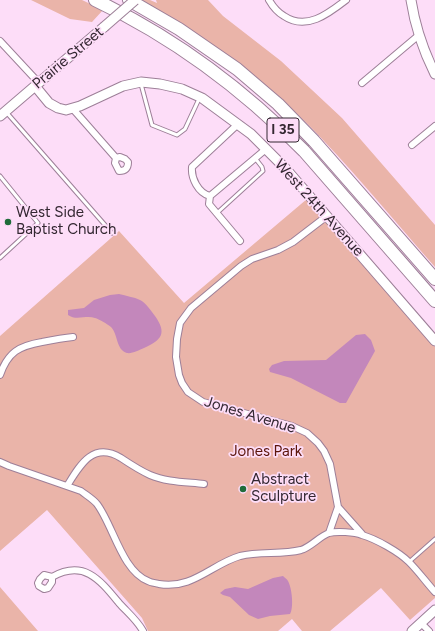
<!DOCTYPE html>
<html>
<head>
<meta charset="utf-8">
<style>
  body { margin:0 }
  canvas { display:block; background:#fdddf8 }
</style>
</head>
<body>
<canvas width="435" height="631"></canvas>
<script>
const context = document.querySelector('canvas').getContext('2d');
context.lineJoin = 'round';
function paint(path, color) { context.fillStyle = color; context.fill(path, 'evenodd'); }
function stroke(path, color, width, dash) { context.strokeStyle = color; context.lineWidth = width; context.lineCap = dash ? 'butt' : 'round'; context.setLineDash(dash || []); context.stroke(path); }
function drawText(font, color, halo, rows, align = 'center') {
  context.font = font + ' Figtree,sans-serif'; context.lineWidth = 3.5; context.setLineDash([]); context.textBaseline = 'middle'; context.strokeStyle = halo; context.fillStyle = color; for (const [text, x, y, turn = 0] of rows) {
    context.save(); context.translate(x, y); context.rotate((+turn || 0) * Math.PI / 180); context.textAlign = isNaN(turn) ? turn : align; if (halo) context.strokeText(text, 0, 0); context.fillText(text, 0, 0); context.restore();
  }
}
paint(new Path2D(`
  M31,0H82L103,10L92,22L70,19Z
  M141,0H150L157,3L156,0H208L223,16L281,61L342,118L435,225V267C398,225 362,181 323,140C271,84 208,37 141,0Z
  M307,199L435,347V598L410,620L381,588L330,631H302L292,619L278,631H148L142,618L47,510L0,551V336L119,231L184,303Z
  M0,587L38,631H0Z`), '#eab4a9');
paint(new Path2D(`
  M119,294C126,296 134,297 140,300C146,303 151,311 155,316C167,333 162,340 144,348C139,350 132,354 127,353C116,350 118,334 111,327C107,324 99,319 95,318C86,315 76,321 68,315V310L84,308L94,300L110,295Z
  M365,334L371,340L375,351L346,403H340L291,378L270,372L269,369L272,365L284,361L326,360L356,335Z
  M283,576C284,577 287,579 288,581C292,588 294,608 290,614L270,616L258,619L249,615L230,597L223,595L220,593L225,589L235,587L248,589L273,578Z`), '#c387bb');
const lane = new Path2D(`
  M141,84L152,125L177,135L185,129L199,99
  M7,113L112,233
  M0,176L38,223L0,258
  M217,213L263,171L262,167L255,158
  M409,562L435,539`);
const street = new Path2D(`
  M269,0C273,7 277,12 284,16C306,31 328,14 346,0
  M0,41L39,83
  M362,83L419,35
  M73,109L116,158
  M412,145L435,126
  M120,157L125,159L128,162C128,169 125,171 119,171L115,163L116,158Z
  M210,196C198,193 191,178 192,167L238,124
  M327,216L293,242L278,250L252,259L241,266L191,308L180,323L177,339L176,357L179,375L182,383L188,392L203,402L292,426L307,433L318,443L324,451L330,464L338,507L362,534
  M240,241L209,204L210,196L266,149
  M0,375C8,352 19,346 42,342C52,340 62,338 73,337
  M0,462L9,466L81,491C86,495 93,499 97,504C113,525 122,571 148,581C151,583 156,583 159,584C192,590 212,564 240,556C260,551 281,555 301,550C311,547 320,536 329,533C336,531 355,532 362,535C376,539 399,552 409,562C418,571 426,582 435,592
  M67,486C80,465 93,441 121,458C130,464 139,470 150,475C166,482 186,482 204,484
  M329,533L338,507
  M44,575L52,577V582L48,588L44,589L39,586L38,583L40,579Z
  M52,577C84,559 100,580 119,603C127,612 137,620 143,631
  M421,623L429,631`);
const secondary = new Path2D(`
  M411,0C415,26 423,50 435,74
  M35,86L49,103L58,108L66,110L80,106L123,86L141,82L160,84L182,89L202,98L251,134L286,169L435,341
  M0,116L104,27
  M412,631L435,610`);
const highway = new Path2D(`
  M95,0C173,37 243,89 304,151L435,301
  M129,0L179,29L237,69L278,104L314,141L435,279`);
stroke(lane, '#9d7f98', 5);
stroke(street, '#9d7f98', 8);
stroke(secondary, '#9d7f98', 11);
stroke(highway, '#9d7f98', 14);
stroke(lane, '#fff', 3);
stroke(street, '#fff', 6);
stroke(secondary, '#fff', 9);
stroke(highway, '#fff', 12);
const secondaryBridge = new Path2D(`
  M104,27L135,0`);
stroke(secondaryBridge, '#9d7f98', 11, []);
stroke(secondaryBridge, '#fff', 9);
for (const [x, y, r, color] of [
  [8,222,4,"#1f6c3a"],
  [243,489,4,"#1f6c3a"]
]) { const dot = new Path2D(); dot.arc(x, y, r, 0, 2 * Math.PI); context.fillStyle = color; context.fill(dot); stroke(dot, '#fdddf8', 1.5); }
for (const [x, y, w] of [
  [283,130,32]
]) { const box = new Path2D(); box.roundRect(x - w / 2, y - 12, w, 24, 3); context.fillStyle = '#fdddf8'; context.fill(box); stroke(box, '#332731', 1); }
drawText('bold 14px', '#332731', null, [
  ["I 35",283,130]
]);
drawText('15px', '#332731', '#fdddf8', [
  ["Prairie Street",68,58,-40],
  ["West 24th Avenue",319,208,48],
  ["Jones Avenue",250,415,17]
]);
drawText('15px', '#332731', '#fdddf8', [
  ["West Side",16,213],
  ["Baptist Church",16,230],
  ["Abstract",251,480],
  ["Sculpture",251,497]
], 'left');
drawText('15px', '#5b140a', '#fdddf8', [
  ["Jones Park",266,452]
]);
</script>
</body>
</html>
